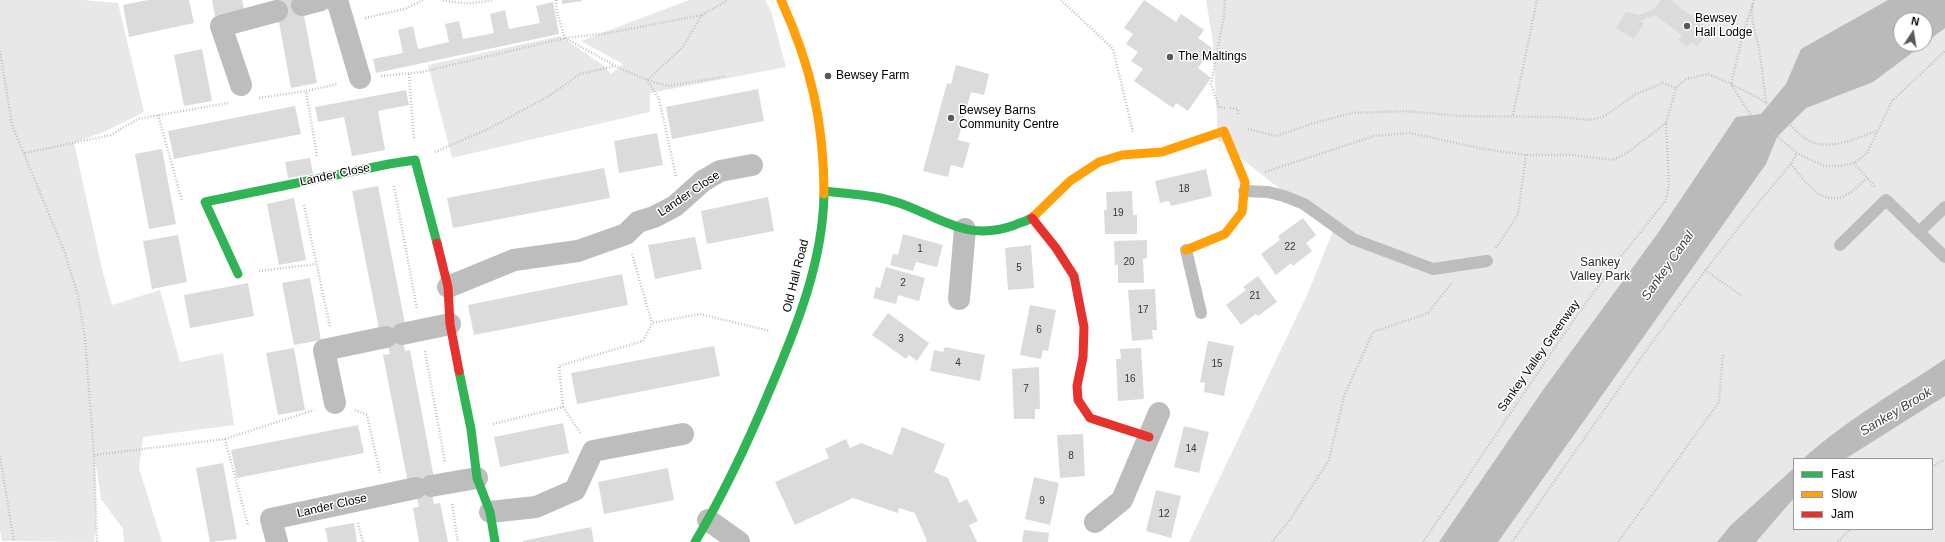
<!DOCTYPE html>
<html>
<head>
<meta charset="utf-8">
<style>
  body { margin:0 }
  #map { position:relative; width:1945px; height:542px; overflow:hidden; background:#fff; font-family:Arial,sans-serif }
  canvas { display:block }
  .legend { position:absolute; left:1793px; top:458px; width:140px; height:72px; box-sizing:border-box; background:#fff; border:1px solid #999; margin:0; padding:5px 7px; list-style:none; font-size:12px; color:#000 }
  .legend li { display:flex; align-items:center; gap:8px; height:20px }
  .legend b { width:20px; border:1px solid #999 }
  .north { position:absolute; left:1893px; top:12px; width:40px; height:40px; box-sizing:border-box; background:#fff; border:1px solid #999; border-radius:50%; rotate:12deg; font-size:11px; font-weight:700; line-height:16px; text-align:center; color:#000 }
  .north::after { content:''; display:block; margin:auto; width:14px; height:18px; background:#595959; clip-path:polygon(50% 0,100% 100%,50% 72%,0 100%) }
</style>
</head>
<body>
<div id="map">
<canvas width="1945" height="542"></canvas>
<ul class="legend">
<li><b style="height:5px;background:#30b455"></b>Fast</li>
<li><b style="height:5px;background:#ff9f0a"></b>Slow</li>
<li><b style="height:5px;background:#e5322d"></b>Jam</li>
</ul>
<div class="north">N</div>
</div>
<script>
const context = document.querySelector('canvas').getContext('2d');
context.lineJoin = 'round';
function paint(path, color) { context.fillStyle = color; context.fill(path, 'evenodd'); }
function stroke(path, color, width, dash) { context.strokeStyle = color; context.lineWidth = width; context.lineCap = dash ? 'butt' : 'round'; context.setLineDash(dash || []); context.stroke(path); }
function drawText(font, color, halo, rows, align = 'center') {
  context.font = font + ' Arial,sans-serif'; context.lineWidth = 3; context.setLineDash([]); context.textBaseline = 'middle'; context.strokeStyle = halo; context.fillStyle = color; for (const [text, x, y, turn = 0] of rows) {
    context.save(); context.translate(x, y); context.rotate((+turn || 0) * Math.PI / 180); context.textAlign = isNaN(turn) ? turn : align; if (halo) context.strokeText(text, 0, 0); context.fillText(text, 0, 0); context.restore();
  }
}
paint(new Path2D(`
  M0,0H82L118,3L144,112L106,131L74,143L103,273L112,305L160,290L180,362L223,353L234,425L143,437L139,468L162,542H124L123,529L101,499L95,459L96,528L94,542L2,541L0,530Z
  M689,0H765L771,11L786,67L650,93V112L452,158L428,65L560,36L603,65L611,74L623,64L581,41Z
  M1206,0H1945V542H1189L1308,293L1333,231L1218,140L1213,42ZM1901,20H1925V44H1901ZM1794,459H1932V529H1794Z`), '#e8e8e8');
paint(new Path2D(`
  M1888,0H1945V28L1925,43V20H1901V44H1924L1873,82L1806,108L1777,137L1766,164L1498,542H1439L1543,390L1658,233L1736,117L1761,114L1786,84L1801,49Z
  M1945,359V396L1845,459H1803C1846,420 1897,391 1945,359Z
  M1794,468V498L1756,542H1717L1731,525Z`), '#bababa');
paint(new Path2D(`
  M189,0L194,23L129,37L123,5L148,0Z
  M212,0H242L244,10L215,16Z
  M275,0H301L317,83L291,88Z
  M562,0H582V1L562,4Z
  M1144,0L1176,22L1181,14L1204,30L1198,38L1212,48L1198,68L1211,78L1188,111L1176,103L1173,108L1134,81L1143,69L1131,61L1138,52L1126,44L1133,34L1124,28Z
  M1661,0H1670L1710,30L1697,46L1691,42L1687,47L1678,40L1682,35L1655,15L1640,21L1644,23L1634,39L1616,28L1626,12L1639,15L1655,8Z
  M553,2L559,34L376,73L373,59L403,53L398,30L413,26L418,49L449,42L445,24L459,21L463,39L494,33L490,14L505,10L509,29L540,23L536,6Z
  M202,49L212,101L184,106L174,55Z
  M956,65L989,74L984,95L971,92L958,140L970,143L963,168L951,165L948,177L923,171L947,83L951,84Z
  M758,89L764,121L672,139L666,107Z
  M406,90L409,105L378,111L385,150L352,156L344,117L318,122L315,107Z
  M295,106L301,134L174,159L168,131Z
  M657,133L663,165L619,173L614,141Z
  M162,149L176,224L149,229L135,154Z
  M310,158L313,174L288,178L285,162Z
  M604,168L610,198L453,228L447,198Z
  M1206,169L1212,196L1171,206L1169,201L1160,203L1155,181Z
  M378,186L405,324L400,326L405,351L410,350L434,478L429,479L434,504L440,503L448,542H419L413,508L419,507L414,482L408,483L383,355L390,354L386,337L379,329L352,191Z
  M1132,191L1133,215H1137V234H1105L1104,210H1107L1106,192Z
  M768,197L774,231L707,244L701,211Z
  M294,198L306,260L279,265L267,204Z
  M1303,218L1316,235L1306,243L1312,251L1293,266L1291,263L1276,275L1261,254L1280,240L1278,236Z
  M903,234L943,245L937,267L916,262L913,271L890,265L893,254L898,255Z
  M178,235L187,282L152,289L143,241Z
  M695,237L702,269L655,279L648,245Z
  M1147,240V258L1143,259L1144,283H1118V265H1115L1114,241Z
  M1031,245L1034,288L1008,290L1005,248Z
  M886,267L925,278L919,301L898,295L896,304L873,298L876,287L880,288Z
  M622,274L628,305L474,335L468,305Z
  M1258,276L1277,302L1258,316L1256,314L1241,325L1226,305L1246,290L1243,287Z
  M310,278L321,340L294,345L282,283Z
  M248,283L254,316L190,328L184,295Z
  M1155,289L1157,330H1152L1153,339L1132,341L1128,290Z
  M1030,305L1056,310L1048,351L1043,350L1041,359L1020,355Z
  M888,313L929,343L917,361L909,355L906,359L872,335Z
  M1208,341L1234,346L1224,396L1204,392L1205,383L1200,382Z
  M714,346L720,376L577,404L571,373Z
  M945,347L985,355L980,381L930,371L934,350L943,352Z
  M294,348L305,410L278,415L266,353Z
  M1141,348L1144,399L1118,401L1116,359H1121L1120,349Z
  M1039,367L1040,409H1035V419H1014L1012,369Z
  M563,423L569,453L500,467L494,437Z
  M358,425L364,453L237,478L231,450Z
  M1184,426L1209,432L1199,473L1174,467Z
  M902,427L945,444L934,472L948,478L959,503L967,499L978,521L969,525L977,542H924L927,541L915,513L899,508L898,513L853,498L795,525L775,482L829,458L825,449L846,439L850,448L861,443L892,455Z
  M1083,434L1085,476L1060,478L1057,435Z
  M223,463L237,539L210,542L196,468Z
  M668,468L674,500L604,514L598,482Z
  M1034,477L1059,483L1050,525L1025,519Z
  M1156,490L1181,496L1171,538L1146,531Z
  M354,523L357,542H328L325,528Z
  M591,527L594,542H523V541Z
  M1024,530L1049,533L1048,542H1022Z`), '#dbdbdb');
stroke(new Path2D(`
  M443,0C459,4 475,4 492,0
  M556,0L557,13L565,38L614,65
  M1061,0L1113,49L1133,132
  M1754,0C1748,17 1757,36 1760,53C1762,69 1764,86 1766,103
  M1753,4L1744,30L1731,84C1742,90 1756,96 1766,103C1779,113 1790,126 1803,137C1823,153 1854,140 1876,131
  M365,18L405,9L423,0
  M0,51L12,125L65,253L78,296L85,338L94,455L97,542
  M409,74L414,139
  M381,76L422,72L565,38L609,33L702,15L728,0
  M259,98L306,91
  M1225,108L1219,107L1211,84L1224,16L1225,0
  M1230,108L1238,109V114
  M158,115L182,201
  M1513,115L1537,0
  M1248,129L1276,136L1314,123L1352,113L1405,111L1460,116L1559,117L1590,120L1605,116L1634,95L1663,83L1676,88
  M435,152L488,129L549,96L580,74L615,66L647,80L668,86L727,76
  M25,153L111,135L138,119L228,103
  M317,156L306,91L338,84
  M1854,163L1875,187
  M1791,164C1805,182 1823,209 1848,194C1855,190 1861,183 1867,178
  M1265,172L1374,136L1410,133L1479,148L1526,155H1573L1612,160L1627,153L1666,123
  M676,176L659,99L647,80L682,48L702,15
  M394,186L417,309
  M304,205L330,327
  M1496,248L1518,214L1526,155
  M632,254L652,323
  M1705,270L1742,296
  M259,271L316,264
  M425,351L445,462
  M563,407L581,434
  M355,410L367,415L380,473
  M493,424L563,407L559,366L643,341L652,323L700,314L770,331
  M225,439L248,525
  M94,455L225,439L314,410
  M0,456L14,542
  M1932,467L1945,459
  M452,504L458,542
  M358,523L363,542
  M1272,542L1289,521L1329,460L1344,396L1373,332L1428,313L1451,284
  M1423,542L1573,321L1604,278L1666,200L1669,183L1666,123L1676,88L1686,79L1708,74L1731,84L1750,114L1797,153L1824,166H1841L1854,163L1867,153L1892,101L1945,51
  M1512,542C1602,414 1689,283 1791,164L1797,153
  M1618,542L1719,402L1723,354
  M1838,542L1850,529`), '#c2c2c2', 2.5, [1, 2]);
stroke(new Path2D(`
  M1244,191L1268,192L1284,196L1304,204L1353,239L1433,269L1487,261
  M1919,232L1945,207
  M1840,245L1886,200L1945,257
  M1186,250L1201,313`), '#bdbdbd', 12);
stroke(new Path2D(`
  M337,0L360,78
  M302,5L321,0
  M241,85L221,26L277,11
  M448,287L514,260L578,251L626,234L638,222L654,217L675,206L703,181L720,171L752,165
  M959,299L965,229
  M402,334L450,324
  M335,403L324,350L386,337
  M431,486L477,478
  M490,512L536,507L575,490L593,451L683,434
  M708,520L739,542
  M1095,522L1122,500L1159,413
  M277,542L271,519L416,488`), '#bdbdbd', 22);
stroke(new Path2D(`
  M824,191C850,194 878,195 902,204C943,219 968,242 1015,225C1021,222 1029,221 1034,216
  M238,274L205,202L389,164L415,160L437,243
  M459,371L471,429L477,478L490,512L495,542
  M695,542C725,492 749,440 771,387C797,326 823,261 824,194`), '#30b455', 9);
stroke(new Path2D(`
  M781,0C811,65 824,123 824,194
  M1034,216L1070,181L1099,162L1122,155L1162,152L1224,131L1245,182L1242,212L1225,234L1186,250`), '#ff9f0a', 9);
stroke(new Path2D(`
  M1032,218L1056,248L1074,276L1084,327L1083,357L1077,386L1078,400L1090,418L1149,437
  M437,243L448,287L450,324L459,371`), '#e5322d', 9);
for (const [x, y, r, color] of [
  [1687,26,4,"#595959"],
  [1170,57,4,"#595959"],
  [828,76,4,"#595959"],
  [951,118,4,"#595959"]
]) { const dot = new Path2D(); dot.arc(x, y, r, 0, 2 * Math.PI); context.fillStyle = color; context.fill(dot); stroke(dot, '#fff', 1.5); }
drawText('10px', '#373737', null, [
  ["18",1184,189],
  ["19",1118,213],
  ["22",1290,247],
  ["1",920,249],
  ["20",1129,262],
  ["5",1019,268],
  ["2",903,283],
  ["21",1255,296],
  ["17",1143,310],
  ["6",1039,330],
  ["3",901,339],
  ["4",958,363],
  ["15",1217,364],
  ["16",1130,379],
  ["7",1026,389],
  ["14",1191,449],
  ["8",1071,456],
  ["9",1042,501],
  ["12",1164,514]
]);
drawText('12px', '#000', '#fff', [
  ["Bewsey",1695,19],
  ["Hall Lodge",1695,33],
  ["The Maltings",1178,57],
  ["Bewsey Farm",836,76],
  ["Bewsey Barns",959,111],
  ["Community Centre",959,125]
], 'left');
drawText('12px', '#000', '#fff', [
  ["Lander Close",335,175,-12],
  ["Lander Close",689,194,-34],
  ["Old Hall Road",796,276,-76],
  ["Sankey Valley Greenway",1539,356,-55],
  ["Lander Close",332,506,-13]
]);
drawText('12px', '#2c2c2c', '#fff', [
  ["Sankey",1600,263],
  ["Valley Park",1600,277]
]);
drawText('italic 13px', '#3d3d3d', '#fff', [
  ["Sankey Canal",1668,266,-55],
  ["Sankey Brook",1896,412,-31]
]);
</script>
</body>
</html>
